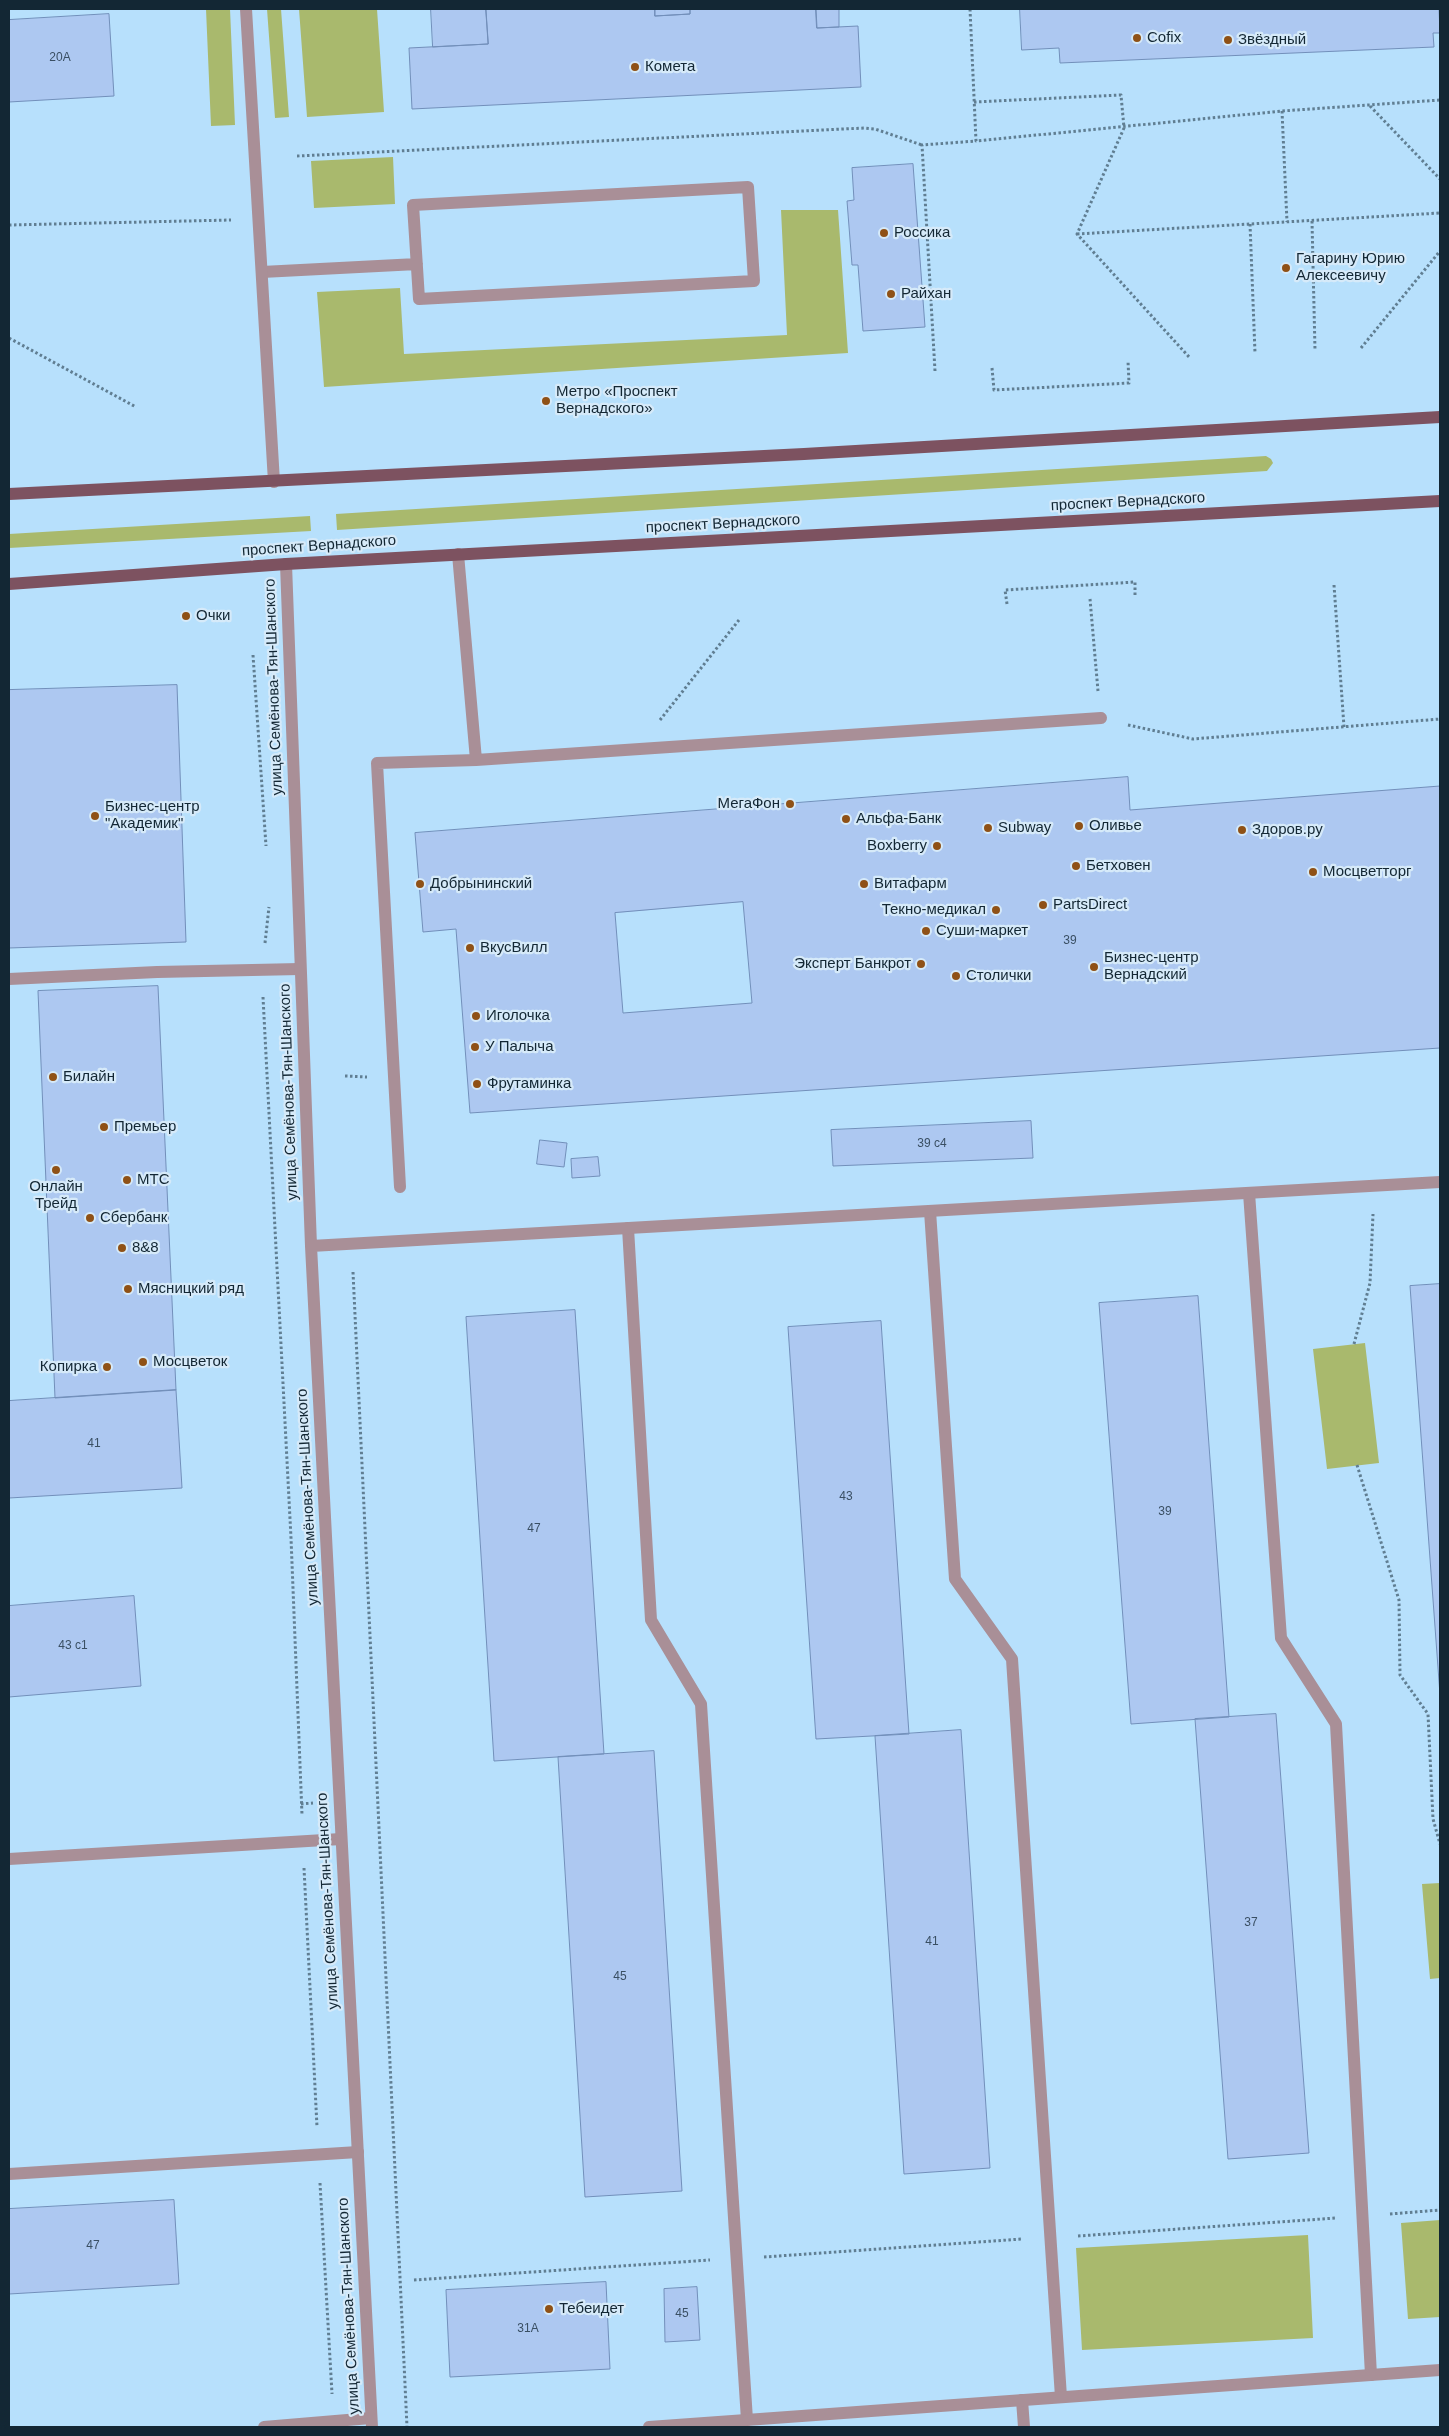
<!DOCTYPE html>
<html>
<head>
<meta charset="utf-8">
<style>
  body { margin:0 }
  #map { position:relative; width:1449px; height:2436px; overflow:hidden; background:#b7e0fc; font-family:Arial,sans-serif }
  canvas { display:block }
  .frame { position:absolute; inset:0; border:10px solid #132734; pointer-events:none }
</style>
</head>
<body>
<div id="map">
<canvas width="1449" height="2436"></canvas>
<div class="frame"></div>
</div>
<script>
const context = document.querySelector('canvas').getContext('2d');
context.lineJoin = 'round';
function paint(path, color) { context.fillStyle = color; context.fill(path, 'evenodd'); }
function stroke(path, color, width, dash) { context.strokeStyle = color; context.lineWidth = width; context.lineCap = dash ? 'butt' : 'round'; context.setLineDash(dash || []); context.stroke(path); }
function drawText(font, color, halo, rows, align = 'center') {
  context.font = font + ' Arial,sans-serif'; context.lineWidth = 4.5; context.setLineDash([]); context.textBaseline = 'middle'; context.strokeStyle = halo; context.fillStyle = color; for (const [text, x, y, turn = 0] of rows) {
    context.save(); context.translate(x, y); context.rotate((+turn || 0) * Math.PI / 180); context.textAlign = isNaN(turn) ? turn : align; if (halo) context.strokeText(text, 0, 0); context.fillText(text, 0, 0); context.restore();
  }
}
paint(new Path2D(`
  M206,9H230L235,125L211,126Z
  M267,9H281L289,117L275,118Z
  M299,9H377L384,112L307,117Z
  M393,157L395,204L314,208L311,161Z
  M781,210H838L848,353L324,387L317,292L400,288L404,354L787,335Z
  M1266,456L1271,459L1273,463L1267,471L337,530L336,514Z
  M310,516L311,531L9,548V534Z
  M1365,1343L1379,1463L1327,1469L1313,1349Z
  M1440,1883V1978L1430,1979L1422,1884Z
  M1440,2220V2317L1408,2319L1401,2223Z
  M1308,2235L1313,2338L1082,2350L1076,2248Z`), '#a9b96d');
const building = new Path2D(`
  M431,9H486L488,44L433,47Z
  M486,9H655V16L690,14V9H816L817,28L858,26L861,87L412,109L409,48L488,44Z
  M655,9H690V14L655,16Z
  M816,9H839V27L817,28Z
  M1020,9H1439L1440,33H1433L1434,47L1060,63L1059,48L1022,50Z
  M109,14L114,96L9,102V20Z
  M913,164L925,327L863,331L858,265H852L847,201L854,200L852,168Z
  M177,685L186,942L9,948V690Z
  M1128,777L1130,810L1440,786V1048L470,1113L456,929L423,932L415,833ZM743,902L752,1003L623,1013L615,913Z
  M158,986L176,1390L55,1398L38,991Z
  M1031,1121L1033,1158L833,1166L831,1130Z
  M540,1140L567,1143L564,1167L537,1164Z
  M598,1157L600,1176L572,1178L571,1159Z
  M1440,1284V1695L1410,1286Z
  M1198,1296L1229,1717L1131,1724L1099,1303Z
  M575,1310L604,1754L494,1761L466,1317Z
  M881,1321L909,1734L816,1739L788,1327Z
  M176,1390L182,1488L9,1498V1401Z
  M134,1596L141,1686L9,1697V1606Z
  M1276,1714L1309,2153L1228,2159L1195,1719Z
  M961,1730L990,2168L904,2174L875,1736Z
  M654,1751L682,2191L585,2197L558,1757Z
  M174,2200L179,2284L9,2294V2209Z
  M606,2282L610,2369L450,2377L446,2290Z
  M697,2287L700,2340L665,2342L664,2289Z`);
paint(building, '#adc8f1');
stroke(building, '#728fba', 1);
stroke(new Path2D(`
  M970,9L976,141L1282,111L1440,100
  M974,102L1121,95L1124,128L1077,234L1190,358
  M1370,106L1440,179
  M1282,111L1287,222
  M297,156L864,128L875,129L922,145
  M1312,221L1315,350
  M1250,224L1255,353
  M9,225L231,220
  M1077,234L1440,213
  M9,338L136,407
  M1361,348L1440,251
  M992,368L994,390L1129,383L1128,361
  M935,371L922,145L976,141
  M1334,585L1344,727
  M1090,599L1098,691
  M1007,604L1005,590L1135,582V597
  M253,655L266,846
  M660,720L739,620
  M1128,725L1193,739L1440,719
  M265,943L269,907
  M263,997L291,1538L302,1815
  M345,1076L367,1077
  M353,1272L407,2427
  M1354,1344L1370,1283L1373,1214
  M1357,1465L1399,1600L1400,1675L1428,1714L1433,1819L1440,1844
  M301,1804L313,1803
  M304,1868L317,2127
  M320,2183L332,2394
  M1390,2214L1440,2210
  M1078,2236L1336,2218
  M764,2257L1022,2239
  M414,2280L710,2260`), '#607e92', 3, [2.5, 2.5]);
stroke(new Path2D(`
  M748,187L754,281L419,299L413,205Z
  M262,272L417,264
  M476,760L1101,718
  M9,979L157,972L300,969
  M400,1187L377,763L476,760L458,554
  M1249,1193L1281,1638L1336,1724L1371,2375
  M930,1211L955,1579L1012,1659L1061,2397
  M628,1228L651,1620L701,1704L747,2420
  M9,1859L341,1839
  M9,2174L358,2152
  M1022,2400L1024,2427
  M264,2427L371,2418`), '#a98f97', 12);
stroke(new Path2D(`
  M246,9L274,482
  M286,564L311,1246L372,2427
  M311,1246L1440,1182
  M649,2427L1440,2370`), '#a98f97', 12);
stroke(new Path2D(`
  M9,494L804,454L1440,417
  M9,584L286,564L1440,501`), '#7d5260', 12);
for (const [x, y, r, color] of [
  [1137,38,5,"#8f5116"],
  [1228,40,5,"#8f5116"],
  [635,67,5,"#8f5116"],
  [884,233,5,"#8f5116"],
  [1286,268,5,"#8f5116"],
  [891,294,5,"#8f5116"],
  [546,401,5,"#8f5116"],
  [186,616,5,"#8f5116"],
  [790,804,5,"#8f5116"],
  [95,816,5,"#8f5116"],
  [846,819,5,"#8f5116"],
  [1079,826,5,"#8f5116"],
  [988,828,5,"#8f5116"],
  [1242,830,5,"#8f5116"],
  [937,846,5,"#8f5116"],
  [1076,866,5,"#8f5116"],
  [1313,872,5,"#8f5116"],
  [420,884,5,"#8f5116"],
  [864,884,5,"#8f5116"],
  [1043,905,5,"#8f5116"],
  [996,910,5,"#8f5116"],
  [926,931,5,"#8f5116"],
  [470,948,5,"#8f5116"],
  [921,964,5,"#8f5116"],
  [1094,967,5,"#8f5116"],
  [956,976,5,"#8f5116"],
  [476,1016,5,"#8f5116"],
  [475,1047,5,"#8f5116"],
  [53,1077,5,"#8f5116"],
  [477,1084,5,"#8f5116"],
  [104,1127,5,"#8f5116"],
  [56,1170,5,"#8f5116"],
  [127,1180,5,"#8f5116"],
  [90,1218,5,"#8f5116"],
  [122,1248,5,"#8f5116"],
  [128,1289,5,"#8f5116"],
  [143,1362,5,"#8f5116"],
  [107,1367,5,"#8f5116"],
  [549,2309,5,"#8f5116"]
]) { const dot = new Path2D(); dot.arc(x, y, r, 0, 2 * Math.PI); context.fillStyle = color; context.fill(dot); stroke(dot, '#d6eaf9', 2); }
drawText('12px', '#3a4f63', null, [
  ["20А",60,58],
  ["39",1070,941],
  ["39 с4",932,1144],
  ["41",94,1444],
  ["43",846,1497],
  ["39",1165,1512],
  ["47",534,1529],
  ["43 с1",73,1646],
  ["37",1251,1923],
  ["41",932,1942],
  ["45",620,1977],
  ["47",93,2246],
  ["45",682,2314],
  ["31А",528,2329]
]);
drawText('15px', '#132734', '#d6eaf9', [
  ["Cofix",1147,38],
  ["Звёздный",1238,40],
  ["Комета",645,67],
  ["Россика",894,233],
  ["Гагарину Юрию",1296,259],
  ["Алексеевичу",1296,276],
  ["Райхан",901,294],
  ["Метро «Проспект",556,392],
  ["Вернадского»",556,409],
  ["Очки",196,616],
  ["МегаФон",780,804,"right"],
  ["Бизнес-центр",105,807],
  ["\"Академик\"",105,824],
  ["Альфа-Банк",856,819],
  ["Оливье",1089,826],
  ["Subway",998,828],
  ["Здоров.ру",1252,830],
  ["Boxberry",927,846,"right"],
  ["Бетховен",1086,866],
  ["Мосцветторг",1323,872],
  ["Добрынинский",430,884],
  ["Витафарм",874,884],
  ["PartsDirect",1053,905],
  ["Текно-медикал",986,910,"right"],
  ["Суши-маркет",936,931],
  ["ВкусВилл",480,948],
  ["Бизнес-центр",1104,958],
  ["Вернадский",1104,975],
  ["Эксперт Банкрот",911,964,"right"],
  ["Столички",966,976],
  ["Иголочка",486,1016],
  ["У Палыча",485,1047],
  ["Билайн",63,1077],
  ["Фрутаминка",487,1084],
  ["Премьер",114,1127],
  ["МТС",137,1180],
  ["Онлайн",56,1187,"center"],
  ["Трейд",56,1204,"center"],
  ["Сбербанк",100,1218],
  ["8&8",132,1248],
  ["Мясницкий ряд",138,1289],
  ["Мосцветок",153,1362],
  ["Копирка",97,1367,"right"],
  ["Тебеидет",559,2309]
], 'left');
drawText('15px', '#132734', '#d6eaf9', [
  ["проспект Вернадского",1128,502,-3],
  ["проспект Вернадского",723,524,-3],
  ["проспект Вернадского",319,546,-4],
  ["улица Семёнова-Тян-Шанского",274,687,-92],
  ["улица Семёнова-Тян-Шанского",289,1092,-92],
  ["улица Семёнова-Тян-Шанского",308,1497,-93],
  ["улица Семёнова-Тян-Шанского",328,1901,-93],
  ["улица Семёнова-Тян-Шанского",349,2306,-93]
]);
</script>
</body>
</html>
